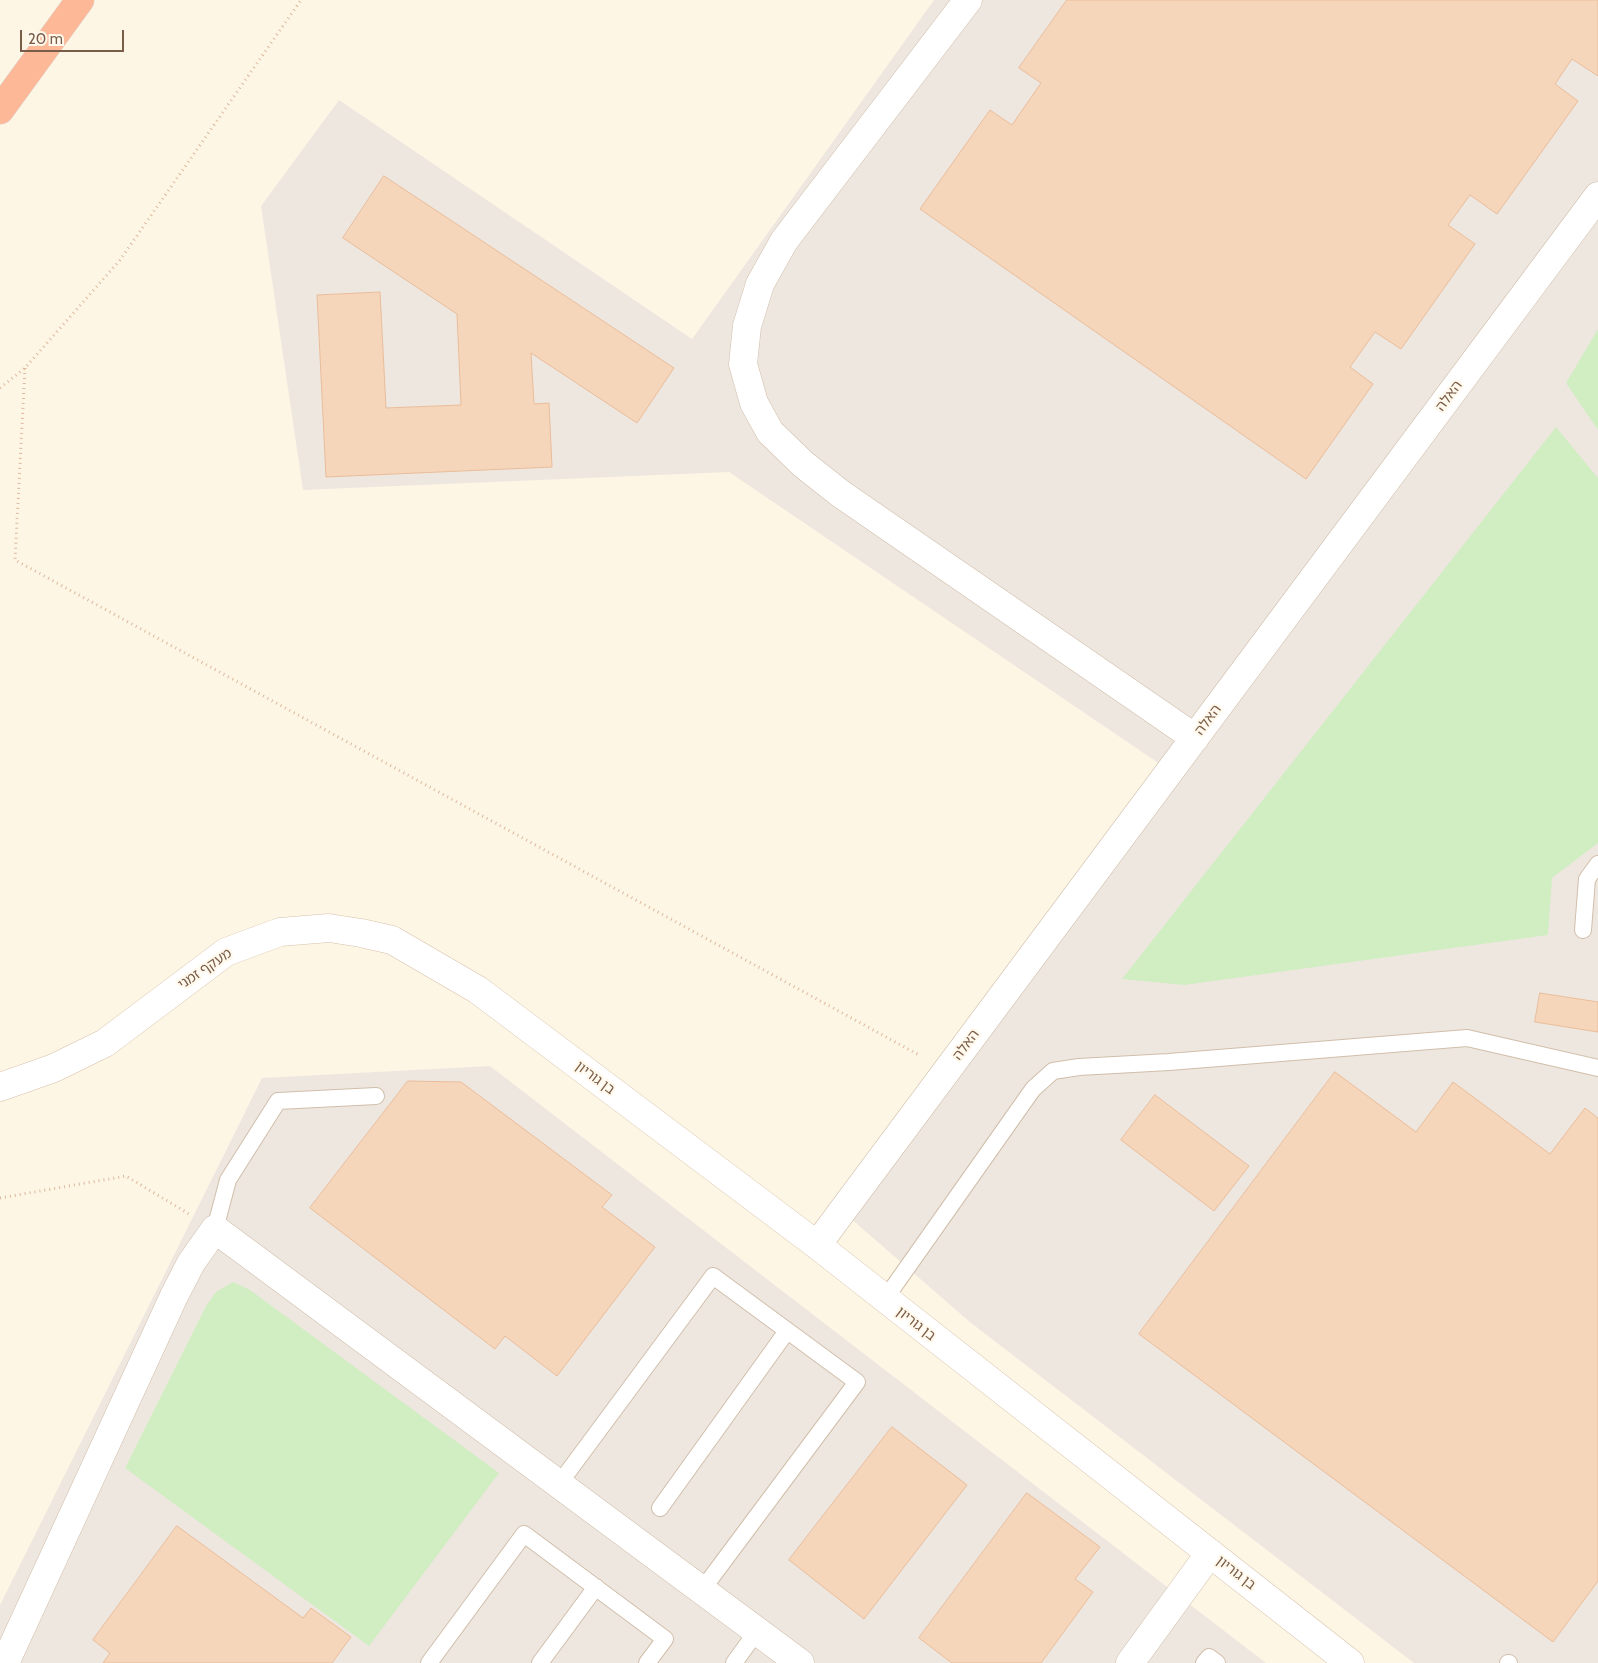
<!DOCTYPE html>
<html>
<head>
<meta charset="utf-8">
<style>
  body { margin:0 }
  #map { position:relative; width:1598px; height:1663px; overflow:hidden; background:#fef6e5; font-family:Cabin,sans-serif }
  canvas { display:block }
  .scale { position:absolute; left:20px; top:30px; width:104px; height:22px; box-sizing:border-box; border:2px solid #7a5d48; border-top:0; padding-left:6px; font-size:15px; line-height:18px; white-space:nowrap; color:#7a5d48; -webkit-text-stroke:4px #fff9ed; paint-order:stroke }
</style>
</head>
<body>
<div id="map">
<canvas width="1598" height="1663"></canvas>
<div class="scale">20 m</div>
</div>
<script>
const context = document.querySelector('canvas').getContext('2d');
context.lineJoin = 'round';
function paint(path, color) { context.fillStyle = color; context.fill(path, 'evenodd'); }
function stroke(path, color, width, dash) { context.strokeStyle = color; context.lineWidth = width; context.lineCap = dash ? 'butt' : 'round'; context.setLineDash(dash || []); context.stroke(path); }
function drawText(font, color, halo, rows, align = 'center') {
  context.font = font + ' Cabin,"Noto Sans Hebrew",sans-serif'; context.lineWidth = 4.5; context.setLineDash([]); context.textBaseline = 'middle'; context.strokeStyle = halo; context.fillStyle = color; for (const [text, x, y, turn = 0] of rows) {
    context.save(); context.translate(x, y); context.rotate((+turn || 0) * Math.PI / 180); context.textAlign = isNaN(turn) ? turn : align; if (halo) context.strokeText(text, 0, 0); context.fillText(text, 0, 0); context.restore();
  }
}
paint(new Path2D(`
  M934,0H1598V1663H1414L971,1323L849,1217L1179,777L729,472L303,490L261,206L339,100L692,339Z
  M490,1066L1266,1663H0V1605L262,1078Z`), '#eee7e0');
paint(new Path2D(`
  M1598,329V430L1566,383Z
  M1556,427L1598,478V843L1552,878L1548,935L1184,985L1122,979Z
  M233,1282L250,1290L499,1473L369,1646L125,1468L206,1306L216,1292Z`), '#d1edc2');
const building = new Path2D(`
  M1067,0H1598V76L1572,59L1555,84L1578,101L1497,214L1470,195L1448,225L1475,244L1401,349L1375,332L1350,367L1373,384L1306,479L920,209L990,110L1012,125L1041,83L1019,68Z
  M384,176L674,368L637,423L531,353L534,404L549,403L552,467L326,477L317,295L380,292L386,408L461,405L457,314L343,238Z
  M1540,993L1598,1002V1032L1535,1022Z
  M1335,1072L1416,1132L1453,1082L1550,1154L1585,1108L1598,1118V1581L1553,1642L1139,1334Z
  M408,1081L461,1082L612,1195L602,1207L655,1247L557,1376L505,1336L495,1349L310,1208Z
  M1155,1095L1249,1166L1214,1211L1121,1140Z
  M892,1427L967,1485L864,1619L789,1560Z
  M1027,1493L1100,1547L1075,1579L1093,1592L1041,1663H952L919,1638Z
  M177,1526L303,1618L311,1608L351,1637L332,1663H103L110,1653L93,1640Z`);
paint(building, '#f6d6bb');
stroke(building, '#eabd9a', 1);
const lane = new Path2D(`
  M1583,930L1587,879L1598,864
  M215,1229L228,1180L278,1101L376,1096
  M885,1299L1033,1089L1053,1071L1079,1067L1169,1062L1467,1038L1598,1068
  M559,1484L713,1276L857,1382L702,1590
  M660,1508L787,1331
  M429,1663L524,1534L665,1639L647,1663
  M540,1663L596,1587
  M734,1663L757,1631
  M1204,1663L1209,1657L1217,1663
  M1508,1663H1509`);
const street = new Path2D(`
  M968,0L784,241L760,284L747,326L743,364L754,403L770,432L803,464L841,494L1195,738
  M817,1245L1598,196
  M5,1663L174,1296L191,1263L215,1229L800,1663
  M1130,1663L1210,1553`);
const secondary = new Path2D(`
  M0,1087L54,1068L105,1043L226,952L280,932L329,928L361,933L392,940L478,990L817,1245L1350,1663`);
const highway = new Path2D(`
  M0,110L80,0`);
stroke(lane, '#d1beaa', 18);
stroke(street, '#d1beaa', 29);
stroke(secondary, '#d7c0aa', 29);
stroke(highway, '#dcd5cf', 29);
stroke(new Path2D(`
  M25,368L15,560L919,1055
  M0,388L25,368L120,260L301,0
  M0,1198L126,1176L189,1214`), '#dbb99d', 3, [1, 4]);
stroke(lane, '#fff', 16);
stroke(street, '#fff', 28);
stroke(secondary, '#fff', 28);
stroke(highway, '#fdb898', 28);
drawText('14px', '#7a5d48', '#fff9ed', [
  ["האלה",1449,396,-53],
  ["האלה",1208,720,-53],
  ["מעקף זמני",205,969,-34],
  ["האלה",966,1045,-53],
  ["בן גוריון",595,1078,37],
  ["בן גוריון",916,1324,38],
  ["בן גוריון",1236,1573,38]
]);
</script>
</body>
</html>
